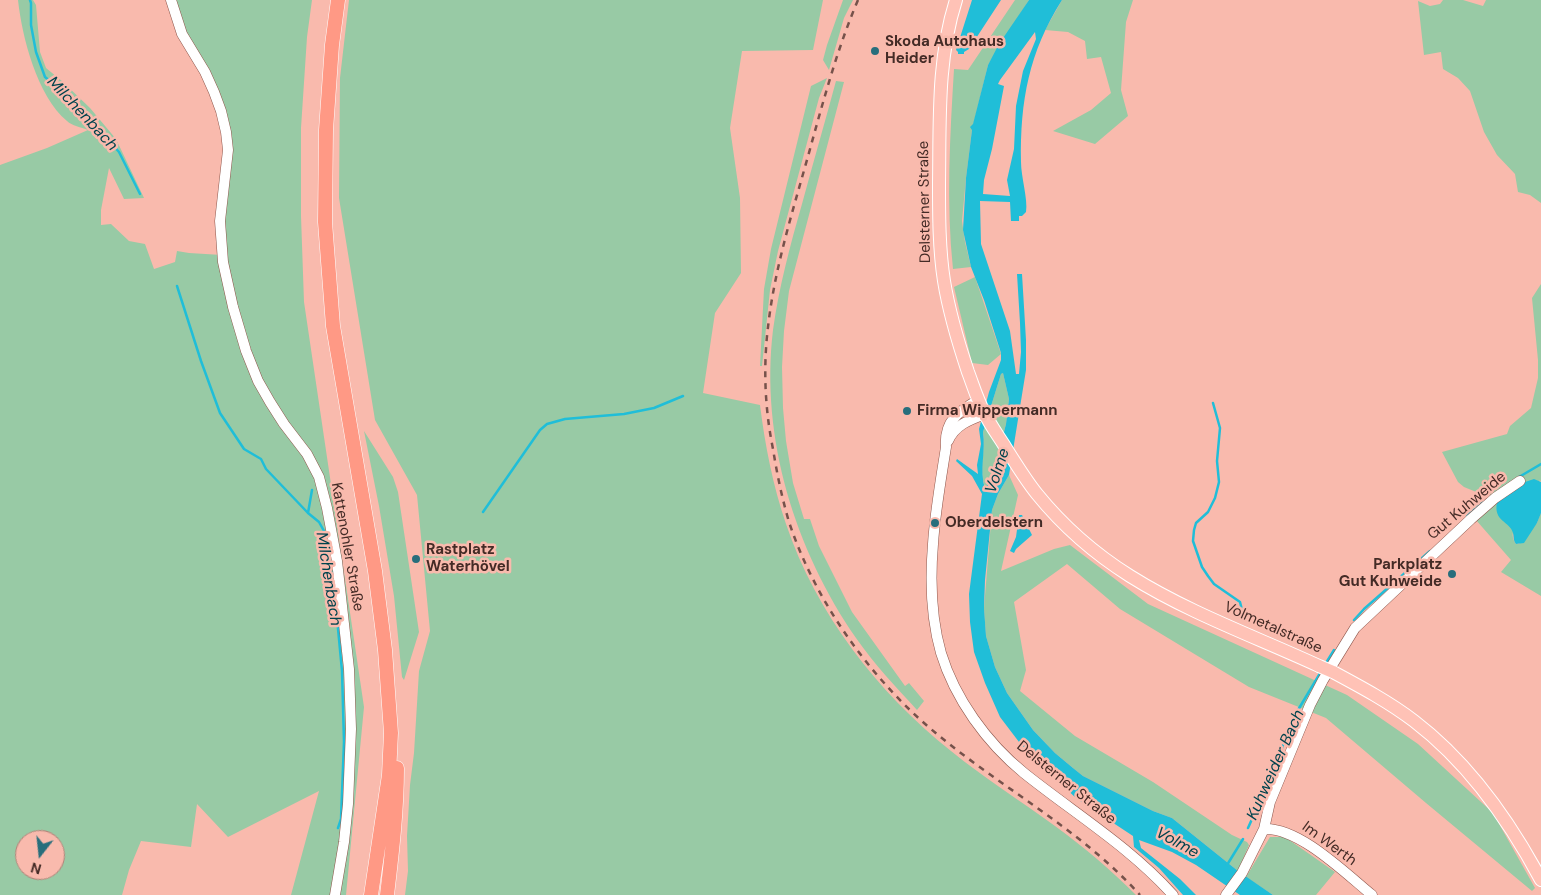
<!DOCTYPE html>
<html>
<head>
<meta charset="utf-8">
<style>
  body { margin:0 }
  #map { position:relative; width:1541px; height:895px; overflow:hidden; background:#f9baad; font-family:"DM Sans",sans-serif }
  canvas { display:block }
  .north { position:absolute; left:15px; top:830px; width:50px; height:50px; box-sizing:border-box; background:#f9baad; border:1px solid #b18177; border-radius:50%; rotate:196deg; font-size:14px; font-weight:700; line-height:20px; text-align:center; color:#442b26 }
  .north::after { content:''; display:block; margin:auto; width:18px; height:22px; background:#286e7c; clip-path:polygon(50% 0,100% 100%,50% 72%,0 100%) }
</style>
</head>
<body>
<div id="map">
<canvas width="1541" height="895"></canvas>
<div class="north">N</div>
</div>
<script>
const context = document.querySelector('canvas').getContext('2d');
context.lineJoin = 'round';
function paint(path, color) { context.fillStyle = color; context.fill(path, 'evenodd'); }
function stroke(path, color, width, dash) { context.strokeStyle = color; context.lineWidth = width; context.lineCap = dash ? 'butt' : 'round'; context.setLineDash(dash || []); context.stroke(path); }
function drawText(font, color, halo, rows, align = 'center') {
  context.font = font + ' "DM Sans",sans-serif'; context.lineWidth = 5; context.setLineDash([]); context.textBaseline = 'middle'; context.strokeStyle = halo; context.fillStyle = color; for (const [text, x, y, turn = 0] of rows) {
    context.save(); context.translate(x, y); context.rotate((+turn || 0) * Math.PI / 180); context.textAlign = isNaN(turn) ? turn : align; if (halo) context.strokeText(text, 0, 0); context.fillText(text, 0, 0); context.restore();
  }
}
paint(new Path2D(`
  M18,0H33L36,5L40,52L46,68L63,82L90,108L116,139L144,198L124,199L109,168L101,210V225L111,224L129,241L145,244L154,269L175,262L177,251L189,253L222,255L226,132L171,0H312L307,37L301,128V216L304,302L364,707L346,895H291L319,791L228,837L197,804L191,847L141,841L129,870L122,895H0V165L47,148L88,130C81,127 72,126 67,121C37,96 22,37 18,0ZM25,840H55V870H25Z
  M349,0H823L813,50L742,51L730,128L740,198L741,273L715,313L703,393L760,405C765,445 773,486 786,524C816,613 877,692 951,751C984,778 1021,801 1055,826C1084,847 1111,870 1136,895H405L408,871L407,836L410,785L414,753L419,671L430,631L417,495L375,420L339,198L340,78Z
  M843,0H853L844,18L829,70L823,60L827,45Z
  M1015,0H1029L988,65L972,130L966,178L962,221L965,242L971,267L953,269C946,203 950,135 954,69L968,70Z
  M1062,0H1133L1126,22L1121,90L1128,116L1095,144L1053,131L1091,110L1111,93L1101,57L1087,59L1085,41L1068,32L1045,30Z
  M1443,0H1463L1483,6L1486,0H1541V203L1530,195L1518,192L1515,174L1497,155L1484,132L1470,91L1458,78L1443,69L1441,52L1424,55L1418,1L1430,6L1440,4Z
  M827,78L819,98L778,251L770,290L762,366H760L764,289L771,249L811,86Z
  M836,81L844,82L789,291L784,331L782,367L783,408L786,441L793,483L804,519H810L819,546L852,612L905,686L909,683L924,701L917,710C896,687 874,664 856,638C795,549 760,438 773,330C779,287 790,246 802,204C813,163 825,122 836,81Z
  M975,277L1001,354L988,365L972,363L954,287Z
  M1541,284V482L1540,480L1513,532C1512,536 1513,540 1516,544H1519L1537,523L1541,512V596L1501,572L1511,560L1476,520L1491,498L1464,487L1458,482L1442,452L1507,434L1510,426L1531,408L1538,378V360L1532,298Z
  M1003,373L1009,399L1006,424L994,471L986,489C978,472 986,451 983,432L1001,374Z
  M364,431L393,477L398,492L419,632L404,680L402,677L394,596L379,506Z
  M1009,475L1018,495L1001,571L1054,549L1070,545L1148,604L1347,695L1418,744L1493,813L1535,888L1532,891L1426,803L1326,718L1249,687L1120,609L1067,564L1014,602L1026,670L1020,691L1075,736L1153,782L1232,835L1247,842L1249,845L1238,871L1172,818L1153,811L1083,776L1073,768L1055,753L1033,730L1007,693L995,667L986,636L984,608L992,510L998,494Z
  M1270,837H1285L1335,872L1316,895H1273L1246,877Z`), '#98caa5');
paint(new Path2D(`
  M972,0H1001L969,49L964,52V54H958V52L956,50Z
  M1029,0H1062C1029,52 1020,101 1021,162C1021,177 1028,199 1026,212L1022,216H1019V221H1011L1010,202L980,201L981,244L1010,331L1016,374H1019L1021,352L1020,323L1017,274H1022L1026,340V370L1009,475L998,494L992,510L985,580L984,608L986,636L995,667L1007,693L1033,730L1055,753L1073,768L1083,776L1153,811L1172,818L1238,871L1273,895H1240L1196,865L1172,852L1139,840L1141,848L1180,879L1196,895H1183L1159,868L1134,847L1133,836L1077,799L1045,769L1019,742L1000,717L985,683L974,652L970,622L969,594L982,494L972,476L956,461L957,459L978,474L977,465L981,444L979,429L989,392L1001,360V353L984,300L971,267L963,230L966,178L972,130L970,127L973,124L988,65L999,44ZM1035,32L1036,39L1023,71L1016,106L1014,149L1007,180L1010,196L983,194L984,180L992,149L1004,86L998,84L1000,80ZM1003,373L1009,399L1006,424L994,471L985,489C979,469 986,452 983,432L1001,374Z
  M1534,479L1541,482V513L1537,523L1524,543L1516,544C1513,540 1514,537 1513,533C1510,521 1493,522 1497,502L1522,483Z
  M1019,515H1022L1032,535L1016,549L1014,553L1010,551L1016,537Z`), '#20bed8');
stroke(new Path2D(`
  M30,0L31,3V25L36,52L45,77L76,103L119,152L140,194
  M177,286L201,361L220,413L244,449L261,459L266,469L308,513L319,522L324,531L329,555L337,618L342,671L344,742L341,819L338,828
  M1213,403L1220,428L1217,461L1219,482L1215,498L1208,512L1196,523L1194,530L1193,541L1202,567L1208,576L1214,584L1240,602L1242,610
  M1519,477L1541,464
  M483,512L540,430L547,424L565,419L624,414L654,408L683,396
  M308,513L312,490
  M1467,516L1483,502
  M1354,620L1364,609L1430,551
  M1326,663L1334,650
  M1248,828L1278,761L1287,732L1298,710L1322,670
  M1227,865L1243,839`), '#20bed8', 2.5);
const minor = new Path2D(`
  M171,0L182,34L205,72L214,92L221,111L226,132L228,150L220,221L223,262L233,307L246,351L258,381L270,402L284,424L307,454L319,477L327,508L337,561L349,669L351,729L348,804L344,842L335,895
  M978,400C958,412 944,421 946,447C941,479 935,512 933,544C930,580 931,618 941,653C955,699 987,743 1024,773C1074,813 1130,847 1173,895
  M948,441C955,425 969,420 985,414
  M1264,829C1299,827 1345,873 1372,895
  M1226,895L1242,873L1264,829L1270,802L1310,705L1323,680L1355,628L1471,519L1495,498L1520,481`);
const major = new Path2D(`
  M956,0C937,59 940,121 939,183C939,215 939,249 944,281C949,312 958,342 968,372C973,385 977,399 984,412C989,423 997,434 1004,445C1014,461 1025,479 1037,494C1063,526 1095,554 1130,576C1189,613 1256,637 1319,666
  M1333,672C1361,687 1389,702 1414,721C1469,763 1509,820 1541,880`);
const highway = new Path2D(`
  M338,0L332,45L326,130L325,222L333,326L375,571L385,650L391,733L389,775L371,895
  M387,895C392,853 397,810 397,768`);
stroke(minor, '#8e574c', 11);
stroke(major, '#fff', 14);
stroke(highway, '#fff', 15);
stroke(minor, '#fff', 10);
stroke(major, '#ffc2b6', 12);
stroke(highway, '#ff9985', 14);
stroke(new Path2D(`
  M858,0C835,54 821,110 805,167C790,220 774,273 768,327C763,368 765,410 773,449C777,474 782,498 789,522C813,594 858,660 912,712C983,779 1074,822 1140,895`), '#76524b', 2.5, [6, 6]);
const majorBridge = new Path2D(`
  M1319,666L1333,672`);
stroke(majorBridge, '#fff', 14, []);
stroke(majorBridge, '#ffc2b6', 12);
for (const [x, y, r, color] of [
  [875,51,5,"#286e7c"],
  [907,411,5,"#286e7c"],
  [935,523,5,"#286e7c"],
  [416,559,5,"#286e7c"],
  [1452,574,5,"#286e7c"]
]) { const dot = new Path2D(); dot.arc(x, y, r, 0, 2 * Math.PI); context.fillStyle = color; context.fill(dot); stroke(dot, '#f9baad', 2); }
drawText('bold 15px', '#442b26', '#f9baad', [
  ["Skoda Autohaus",885,42],
  ["Heider",885,59],
  ["Firma Wippermann",917,411],
  ["Oberdelstern",945,523],
  ["Rastplatz",426,550],
  ["Waterhövel",426,567],
  ["Parkplatz",1442,565,"right"],
  ["Gut Kuhweide",1442,582,"right"]
], 'left');
drawText('15px', '#442b26', '#f9baad', [
  ["Delsterner Straße",925,202,-91],
  ["Gut Kuhweide",1467,506,-40],
  ["Kattenohler Straße",347,547,80],
  ["Volmetalstraße",1273,628,24],
  ["Delsterner Straße",1066,783,39],
  ["Im Werth",1329,844,36]
]);
drawText('italic 16px', '#00434d', '#f9baad', [
  ["Milchenbach",82,114,47],
  ["Volme",998,471,-72],
  ["Milchenbach",328,579,81],
  ["Kuhweider Bach",1276,765,-66],
  ["Volme",1177,843,29]
]);
</script>
</body>
</html>
